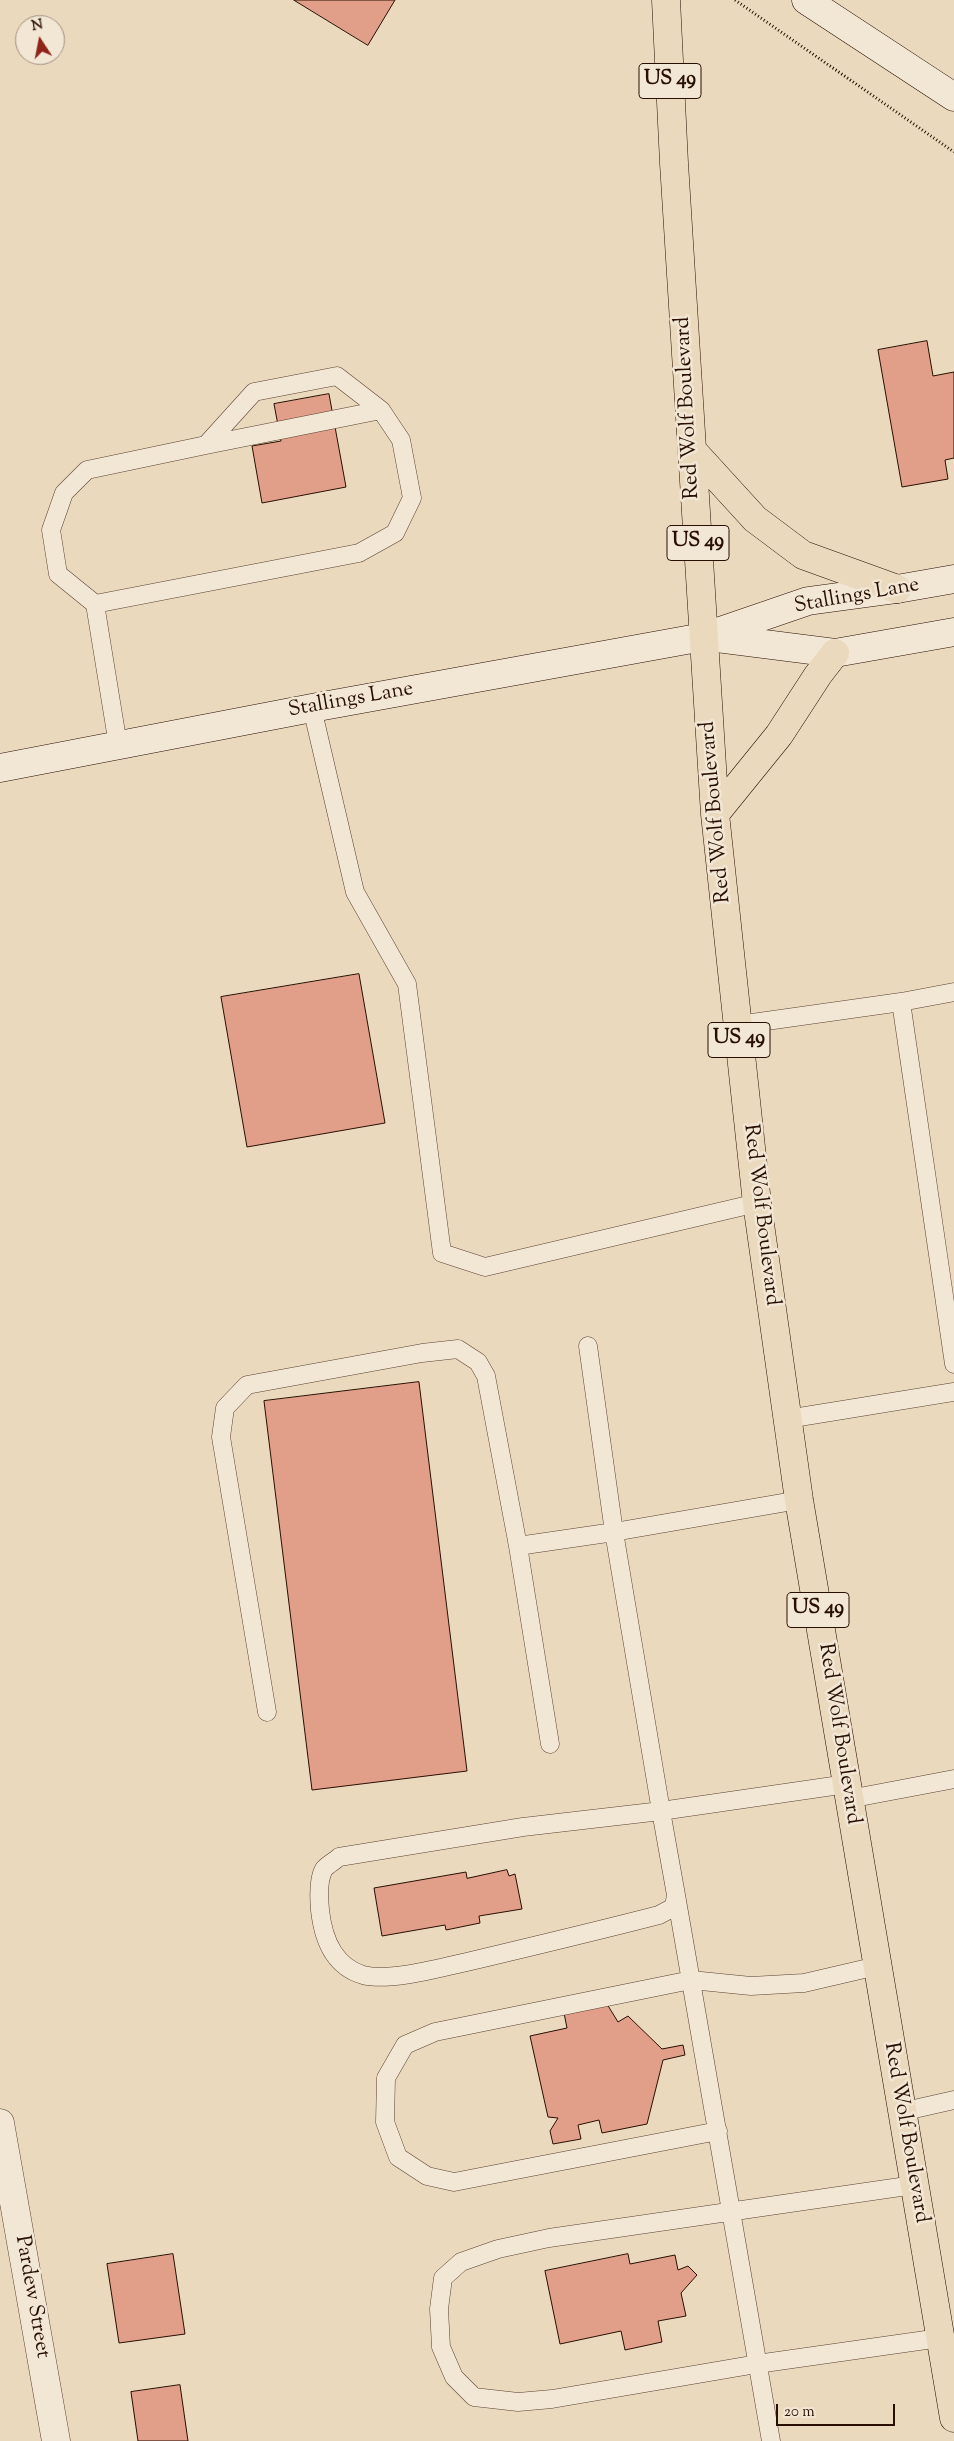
<!DOCTYPE html>
<html>
<head>
<meta charset="utf-8">
<style>
  body { margin:0 }
  #map { position:relative; width:954px; height:2441px; overflow:hidden; background:#ebd9be; font-family:"Sorts Mill Goudy",serif }
  canvas { display:block }
  .north { position:absolute; left:15px; top:15px; width:50px; height:50px; box-sizing:border-box; background:#f2e6d5; border:1px solid #a19080; border-radius:50%; rotate:349deg; font-size:14px; font-weight:700; line-height:20px; text-align:center; color:#280f01 }
  .north::after { content:''; display:block; margin:auto; width:18px; height:22px; background:#8f2418; clip-path:polygon(50% 0,100% 100%,50% 72%,0 100%) }
  .scale { position:absolute; left:776px; top:2404px; width:119px; height:22px; box-sizing:border-box; border:2px solid #280f01; border-top:0; padding-left:6px; font-size:15px; line-height:18px; white-space:nowrap; color:#280f01; -webkit-text-stroke:4px #f2e6d5; paint-order:stroke }
</style>
</head>
<body>
<div id="map">
<canvas width="954" height="2441"></canvas>
<div class="north">N</div>
<div class="scale">20 m</div>
</div>
<script>
const context = document.querySelector('canvas').getContext('2d');
context.lineJoin = 'round';
function paint(path, color) { context.fillStyle = color; context.fill(path, 'evenodd'); }
function stroke(path, color, width, dash) { context.strokeStyle = color; context.lineWidth = width; context.lineCap = dash ? 'butt' : 'round'; context.setLineDash(dash || []); context.stroke(path); }
function drawText(font, color, halo, rows, align = 'center') {
  context.font = font + ' "Sorts Mill Goudy",serif'; context.lineWidth = 5; context.setLineDash([]); context.textBaseline = 'middle'; context.strokeStyle = halo; context.fillStyle = color; for (const [text, x, y, turn = 0] of rows) {
    context.save(); context.translate(x, y); context.rotate((+turn || 0) * Math.PI / 180); context.textAlign = isNaN(turn) ? turn : align; if (halo) context.strokeText(text, 0, 0); context.fillText(text, 0, 0); context.restore();
  }
}
const building = new Path2D(`
  M294,0H395L368,45Z
  M927,341L933,376L954,372V458L945,460L948,479L902,487L878,350Z
  M329,394L346,487L262,503L252,446L281,441L274,404Z
  M359,974L385,1123L247,1147L221,997Z
  M419,1382L467,1771L312,1790L264,1401Z
  M507,1870L509,1876L515,1874L522,1909L479,1916L480,1923L446,1930L445,1925L382,1936L374,1888L466,1872L467,1878Z
  M607,2004L618,2022L628,2016L662,2049L683,2045L685,2055L663,2060L647,2124L602,2133L599,2120L578,2125L581,2139L553,2144L550,2131L558,2118L548,2117L530,2036L567,2028L564,2013Z
  M173,2254L185,2334L119,2343L107,2264Z
  M628,2254L630,2264L675,2255L678,2270L688,2266L697,2275L681,2293L686,2316L658,2321L662,2342L625,2350L621,2331L560,2344L545,2271Z
  M180,2385L188,2441H138L131,2392Z`);
paint(building, '#e19e89');
stroke(building, '#280f01', 1);
const lane = new Path2D(`
  M206,445L381,410
  M95,604L359,553L395,533L412,498L401,440L381,410L337,376L254,392L206,445L87,470L64,493L51,530L58,574L95,604L118,745
  M312,708L355,892L407,984L442,1253L485,1267L757,1203
  M901,1002L954,992
  M738,1025L901,1002L954,1364
  M588,1346L614,1532L661,1811L847,1784
  M787,1419L954,1392
  M518,1546L614,1532L799,1500
  M267,1712L221,1437L225,1408L247,1385L422,1353L458,1349L478,1362L486,1376L518,1546L550,1744
  M849,1799L954,1779
  M661,1811L676,1895L674,1907L659,1915C597,1931 534,1946 471,1961C444,1967 390,1982 363,1975C333,1966 323,1938 320,1910C319,1899 318,1879 324,1869C327,1865 335,1861 339,1857L523,1827Z
  M676,1895L771,2441
  M901,2112L954,2100
  M718,2131L454,2182L427,2176L398,2157L385,2122L386,2078L405,2045L435,2032L691,1980L751,1986L804,1983L877,1966
  M914,2185L549,2238L498,2249L461,2262L443,2278L439,2309L441,2347L454,2377L474,2397L518,2402L552,2399L757,2364L940,2338`);
const street = new Path2D(`
  M0,2123L56,2441`);
const secondary = new Path2D(`
  M806,0L954,97
  M709,637L835,653L954,632
  M0,768L312,708L703,637L808,601L897,589L954,579`);
const highway = new Path2D(`
  M666,0L674,163L715,814L757,1203L799,1500L954,2418
  M692,450L755,519L803,555L897,589
  M715,814L779,735L818,675L835,653`);
stroke(lane, '#594230', 19);
stroke(street, '#594230', 29);
stroke(secondary, '#280f01', 29);
stroke(highway, '#280f01', 29);
stroke(new Path2D(`
  M735,0L954,152`), '#280f01', 3, [1, 2.5]);
stroke(lane, '#f2e6d5', 18);
stroke(street, '#f2e6d5', 28);
stroke(secondary, '#f2e6d5', 28);
stroke(highway, '#ebd9be', 28);
for (const [x, y, w] of [
  [670,81,62],
  [698,543,62],
  [739,1040,62],
  [818,1610,62]
]) { const box = new Path2D(); box.roundRect(x - w / 2, y - 17.5, w, 35, 4); context.fillStyle = '#f2e6d5'; context.fill(box); stroke(box, '#280f01', 1); }
drawText('bold 20px', '#280f01', null, [
  ["US 49",670,81],
  ["US 49",698,543],
  ["US 49",739,1040],
  ["US 49",818,1610]
]);
drawText('21px', '#280f01', '#f2e6d5', [
  ["Red Wolf Boulevard",689,408,-93],
  ["Stallings Lane",857,597,-10],
  ["Stallings Lane",351,701,-10],
  ["Red Wolf Boulevard",717,812,-95],
  ["Red Wolf Boulevard",760,1215,83],
  ["Red Wolf Boulevard",838,1734,81],
  ["Red Wolf Boulevard",905,2133,80],
  ["Pardew Street",31,2297,80]
]);
</script>
</body>
</html>
